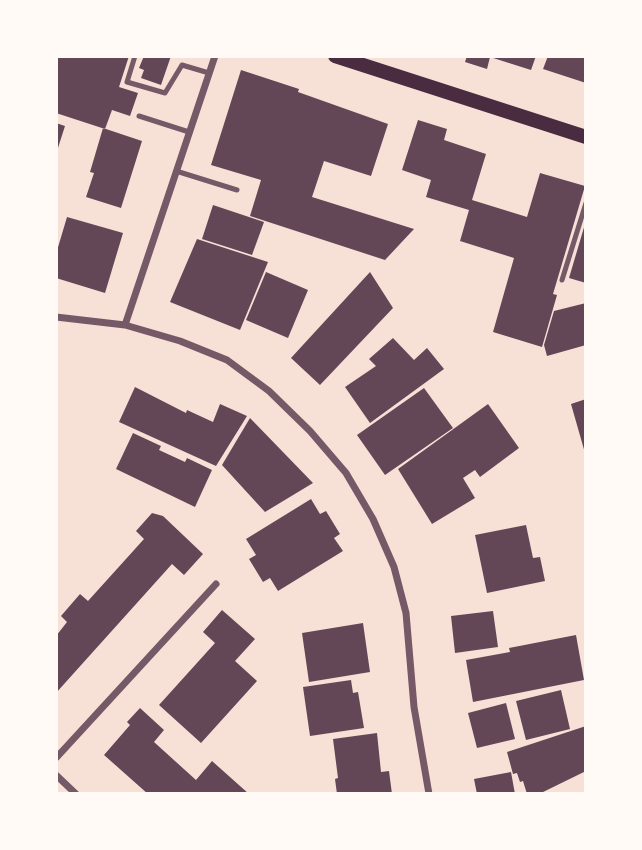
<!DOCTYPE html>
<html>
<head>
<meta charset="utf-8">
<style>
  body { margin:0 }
  #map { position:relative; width:642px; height:850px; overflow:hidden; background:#f7e1d7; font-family:Karla,sans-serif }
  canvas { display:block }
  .frame { position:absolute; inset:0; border:58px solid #fffaf5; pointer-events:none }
</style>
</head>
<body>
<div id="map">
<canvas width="642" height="850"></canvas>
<div class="frame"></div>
</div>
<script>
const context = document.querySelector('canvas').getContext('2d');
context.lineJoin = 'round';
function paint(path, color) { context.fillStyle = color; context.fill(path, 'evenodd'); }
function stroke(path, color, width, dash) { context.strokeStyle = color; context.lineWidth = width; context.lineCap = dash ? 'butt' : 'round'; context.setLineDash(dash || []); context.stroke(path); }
paint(new Path2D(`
  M56,56H129L119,87L138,93L130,116L112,110L105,129L56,113Z
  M144,56H171L161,85L141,78L144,70L139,68Z
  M467,56H536L531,70L490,57L487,69L465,62Z
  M548,56H586V83L543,69Z
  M241,70L299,89L298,92L388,124L371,176L324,161L312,197L414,229L385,260L250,216L261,180L211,165Z
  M418,120L447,129L444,140L486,154L472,200L527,217L540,173L585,186L553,294L557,295L542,347L493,332L514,258L460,241L469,210L426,197L431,180L402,170Z
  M56,123L65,126L57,151H56Z
  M103,128L142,141L121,208L86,197L94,173L90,172Z
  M213,205L264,222L252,255L202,239Z
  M67,217L123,233L105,293L56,278V254Z
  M585,224H586V283L569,278Z
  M197,239L268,262L240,330L170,302Z
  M266,272L308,290L288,338L246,320Z
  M370,272L393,308L320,385L291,358Z
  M586,303V345L547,356L544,345L554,311Z
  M393,338L414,360L427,348L444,369L370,423L345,387L376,366L369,359Z
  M135,387L186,413L187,410L213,422L220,404L247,416L216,466L119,422Z
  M424,388L453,428L385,475L357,435Z
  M586,399V453H585L571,404Z
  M488,404L519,448L480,477L475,470L463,478L475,498L432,524L398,469Z
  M250,418L313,483L265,512L222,465Z
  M133,433L161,446L159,450L185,462L187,458L212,470L195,507L116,469Z
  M311,499L320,514L326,511L340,534L334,538L343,551L278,591L270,578L263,582L249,559L256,555L246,539Z
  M152,513L163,516L203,554L184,575L172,564L56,693V636L67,622L61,616L80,594L88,601L144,539L136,531Z
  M526,525L533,558L540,557L545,581L487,593L475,535Z
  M222,610L255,639L235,661L257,681L201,743L159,705L215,643L203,632Z
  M493,611L498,647L455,653L451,616Z
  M363,623L370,672L309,682L302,633Z
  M576,635L584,680L473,702L466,660L510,652L509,648Z
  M351,680L353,693L358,692L364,728L310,736L303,687Z
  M561,690L570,729L526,740L516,701Z
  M506,703L515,739L477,748L468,713Z
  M140,708L164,730L154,742L196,780L212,761L249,794H148L104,755L130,725L127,722Z
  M586,726V771L539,794H527L523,781L520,782L517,773L513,774L507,752Z
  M377,733L381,772L389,771L392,794H337L335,779L338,778L333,739Z
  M511,772L515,794H477L474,779Z`), '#644757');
stroke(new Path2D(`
  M135,56L127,82L165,93L182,65L209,73
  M139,116L189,132
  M176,171L237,190
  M562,280L586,203`), '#755966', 5);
stroke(new Path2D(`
  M56,317L125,325L180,341L227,360L269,391L310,431L346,473L373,519L394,567L406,613L414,707L429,794
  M125,325L215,56
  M56,758L216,584
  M56,775L76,794`), '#755966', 7);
stroke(new Path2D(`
  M335,56L586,137`), '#4a2c40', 14);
</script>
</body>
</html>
